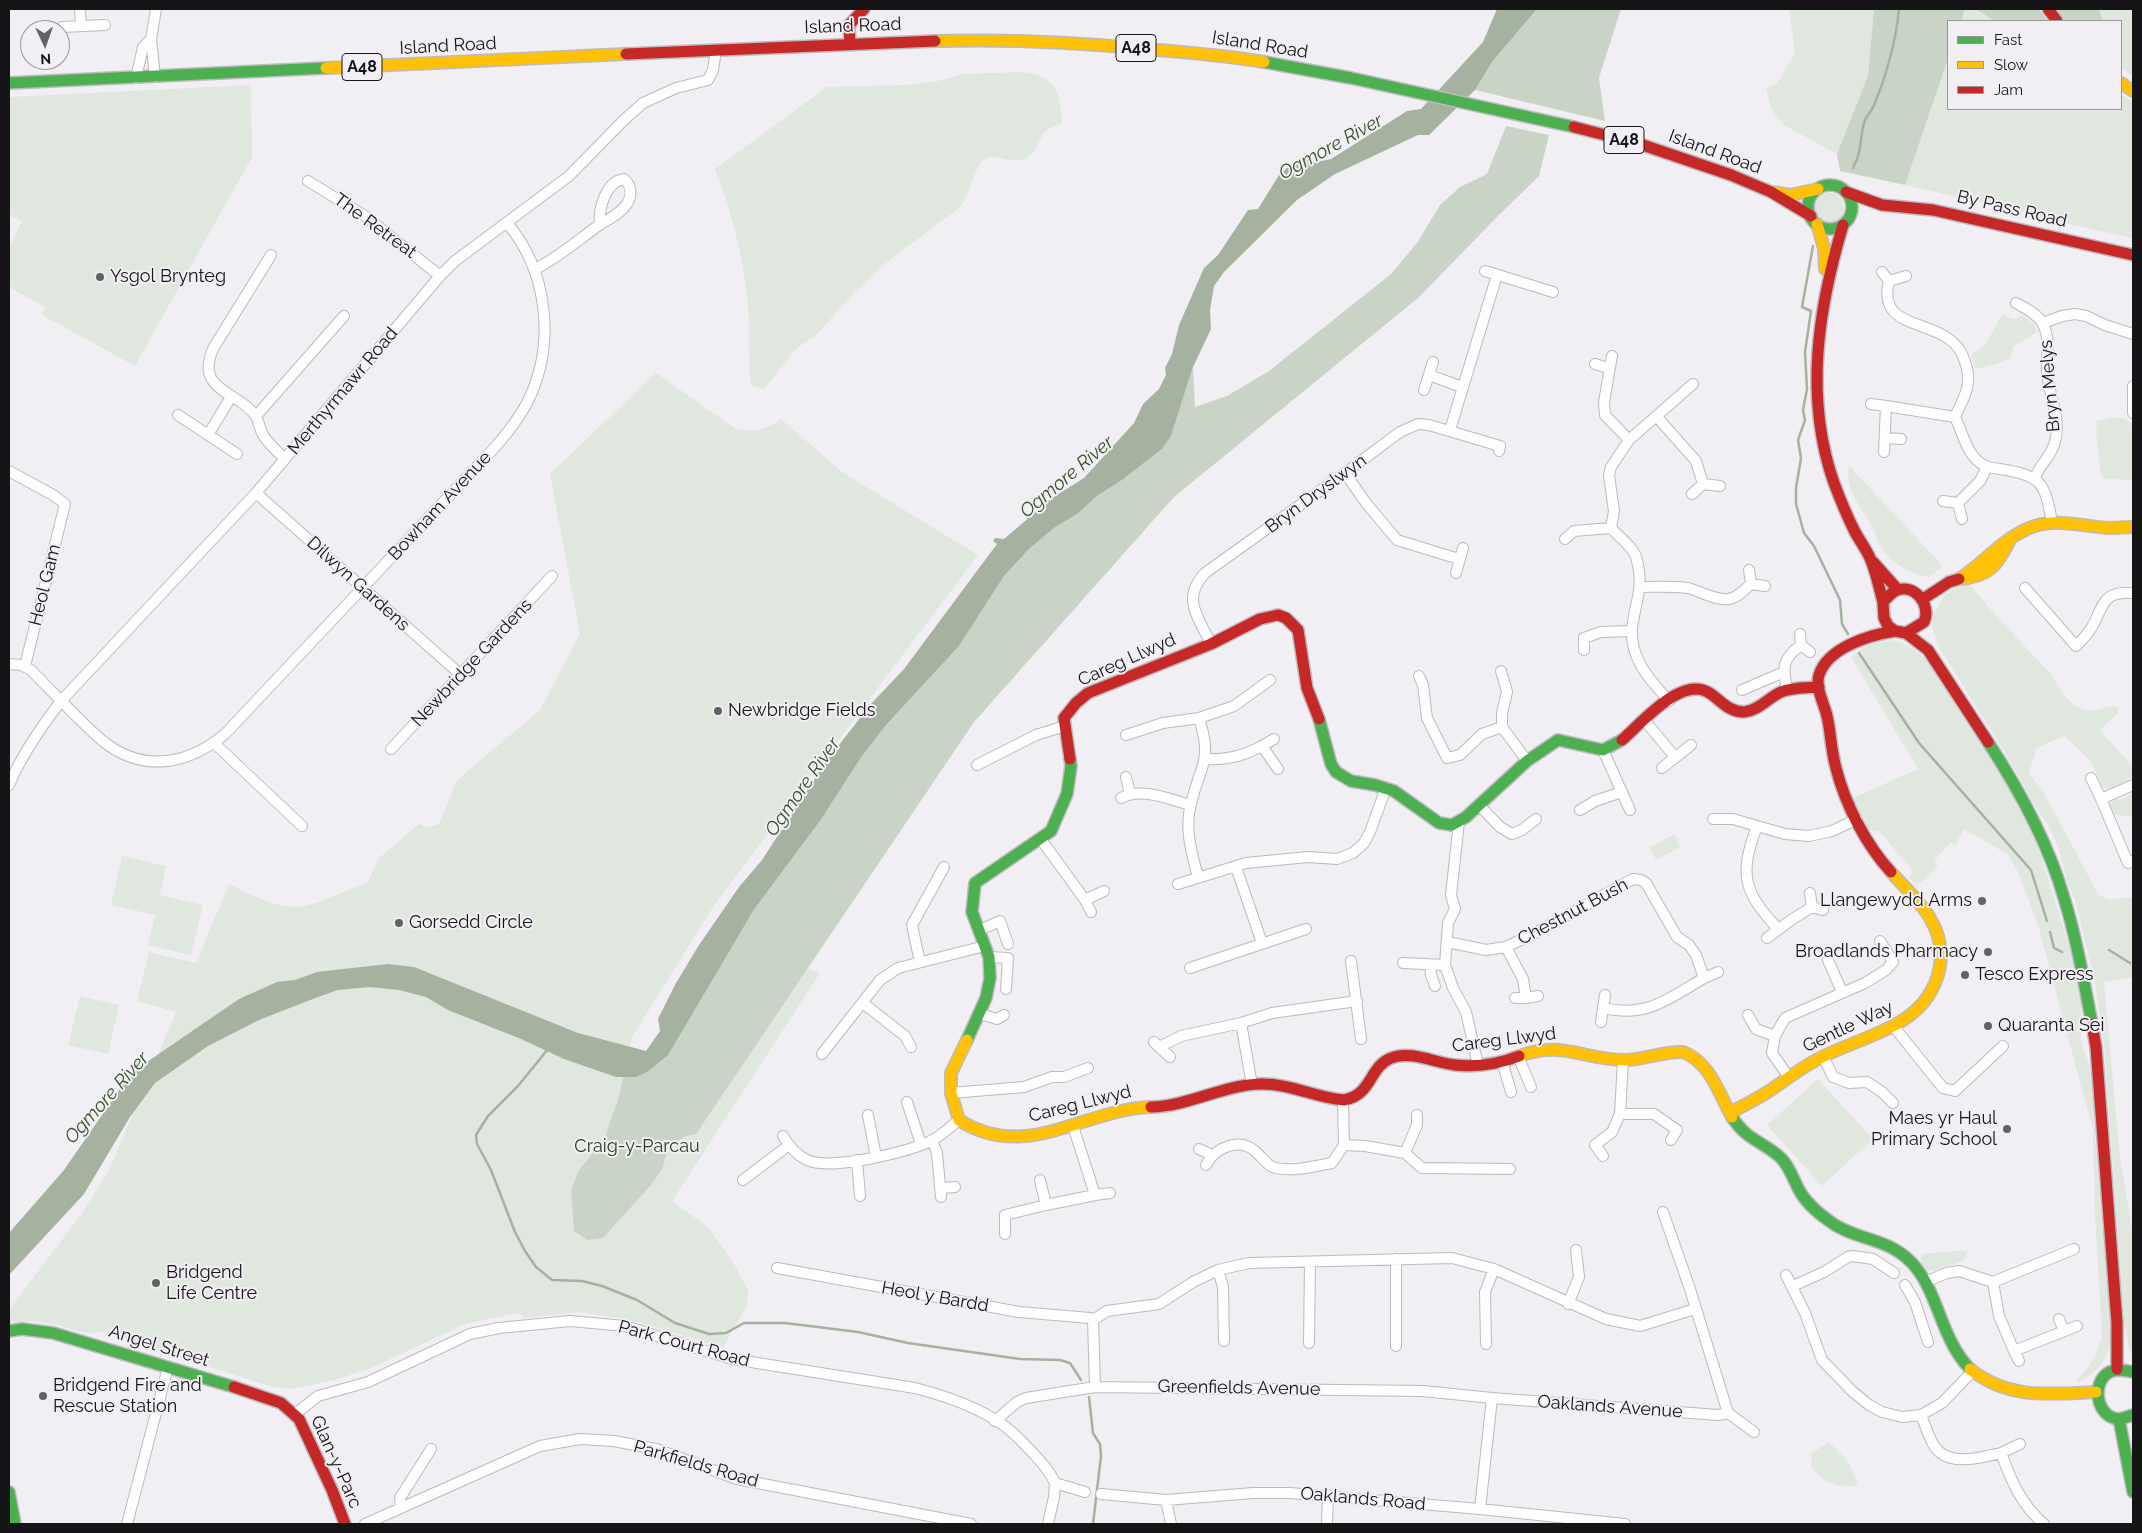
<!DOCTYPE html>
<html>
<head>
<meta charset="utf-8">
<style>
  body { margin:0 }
  #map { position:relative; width:2142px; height:1533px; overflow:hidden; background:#f1eff3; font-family:Raleway,sans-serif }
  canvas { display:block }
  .frame { position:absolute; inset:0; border:10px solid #151416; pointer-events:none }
  .legend { position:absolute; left:1947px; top:20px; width:175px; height:90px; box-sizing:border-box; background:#f1eef4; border:1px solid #99979b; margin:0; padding:6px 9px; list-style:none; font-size:15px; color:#151416 }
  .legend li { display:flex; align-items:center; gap:10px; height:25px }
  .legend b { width:25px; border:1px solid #99979b }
  .north { position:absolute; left:20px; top:20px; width:50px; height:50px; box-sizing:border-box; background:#f1eef4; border:1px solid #99979b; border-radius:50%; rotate:177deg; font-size:14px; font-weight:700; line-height:20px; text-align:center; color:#151416 }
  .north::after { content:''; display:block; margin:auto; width:18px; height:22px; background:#626163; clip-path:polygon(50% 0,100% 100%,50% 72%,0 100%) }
</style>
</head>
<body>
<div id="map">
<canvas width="2142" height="1533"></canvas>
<div class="frame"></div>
<ul class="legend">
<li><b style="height:6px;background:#4caf50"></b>Fast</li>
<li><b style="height:6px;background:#ffc107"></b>Slow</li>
<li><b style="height:6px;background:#c62828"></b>Jam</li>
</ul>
<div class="north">N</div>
</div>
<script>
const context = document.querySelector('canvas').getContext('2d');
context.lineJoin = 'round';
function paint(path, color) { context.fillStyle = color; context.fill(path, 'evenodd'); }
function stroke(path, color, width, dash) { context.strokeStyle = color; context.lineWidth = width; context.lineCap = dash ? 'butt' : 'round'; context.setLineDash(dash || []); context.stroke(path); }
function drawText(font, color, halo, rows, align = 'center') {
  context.font = font + ' Raleway,sans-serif'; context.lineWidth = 4; context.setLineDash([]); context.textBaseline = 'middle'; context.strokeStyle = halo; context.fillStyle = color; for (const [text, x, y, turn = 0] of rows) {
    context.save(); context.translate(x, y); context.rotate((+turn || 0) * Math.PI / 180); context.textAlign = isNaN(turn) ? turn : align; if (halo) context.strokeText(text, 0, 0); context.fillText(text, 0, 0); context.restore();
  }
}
paint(new Path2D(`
  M1789,9H1874L1868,77L1837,154L1784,125L1772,111L1766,88L1777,84L1795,53Z
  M1965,9H1976L1994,21H1961Z
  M2099,9H2133V77L2121,68V21H2103Z
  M1948,59V109H2121V94L2133,102V238L2041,218L2037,215L1905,185Z
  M1022,72C1057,76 1060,93 1062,123C1058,125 1052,126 1048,129C1038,137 1038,153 1025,159C1010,166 993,149 981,163C971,176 971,195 959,208L887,262L855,292L816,335L797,348L764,389L751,386C748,360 750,333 748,306C744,259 732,214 715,169L827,87L905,85L938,81L963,74Z
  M251,85L252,157L135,366L42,315L45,307L9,287V248L22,221L9,215V97Z
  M1814 208a15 15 0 1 1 30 0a15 15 0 1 1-30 0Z
  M2003,313L2007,317L2016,319L2021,315L2034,324L2037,332L2013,347L2010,358L1999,363L1975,369L1971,355L1985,345Z
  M656,373L736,429C754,433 767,430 781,419L842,472L978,555L715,904L632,1037L621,1089L629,1090L745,947L820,973L672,1201L708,1227L734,1264L748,1290L747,1306L723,1347L630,1320L578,1312L524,1318L518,1313L465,1324L371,1368L335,1380L292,1389L273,1387L253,1381L102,1331C82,1337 72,1327 52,1324C37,1321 24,1321 9,1323V1310L83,1212L109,1170L176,1012L137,1001L149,952L196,963L229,884C248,893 273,907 295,907C314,907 349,889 368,882L379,858L419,824L427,828L439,824L457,780L540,710L580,634L550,474Z
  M2113,417L2126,419L2133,427V480L2106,479L2101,475L2096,432L2097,421Z
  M1849,466L1943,566L1929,577C1913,575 1896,565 1885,553C1879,547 1877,537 1873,529C1863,508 1844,491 1849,466Z
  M1970,584C1993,615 2021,641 2047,670C2058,683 2065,702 2082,709C2094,714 2106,704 2119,707L2117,714L2100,730L2133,767V777L2113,787L2106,789L2102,786L2091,762L2065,736L2047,743L2036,750L2029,773L2043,791L2098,894L2108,900L2133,897V977L2104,982L2120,1158L2133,1235V1357L2129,1348L2124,1325L2104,1044L2095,983L2076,903L2067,881L2058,846L2048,825L2039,813L2006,754L1940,649L1932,628L1934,613L1945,594L1956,588Z
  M1889,640L1901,642L1913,649L1931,663L1988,751L2030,827L2041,856L2073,959L2081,1002V1041L2090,1067L2095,1104L2094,1125L2112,1340C2105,1363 2100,1370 2079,1382L2076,1381L2095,1358L2102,1335L2095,1216L2093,1130L2038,925L2017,870L2007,854L1964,829L1955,845L1951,842L1934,861L1938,866L1921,883L1914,882L1909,878L1913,871L1879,831L1869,830L1853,798L1918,769L1851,657L1866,646Z
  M2133,792V817L2111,814L2108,807L2112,801L2127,797Z
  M1675,834L1680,847L1656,860L1650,847Z
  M122,856L166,866L160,895L203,905L191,955L148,945L155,915L111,905Z
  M80,996L119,1005L108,1054L68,1045Z
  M1818,1079L1873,1139L1822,1186L1767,1125Z
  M1968,1250L1963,1261L1934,1271L1927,1270L1921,1262V1254Z
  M1829,1442L1848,1461L1858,1483L1855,1486C1834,1487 1823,1483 1811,1465L1812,1453Z`), '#e0e7df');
paint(new Path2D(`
  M1537,9H1621L1599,78L1605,121L1475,90L1492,62Z
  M1874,9H1965L1961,21H1948V59L1905,185L1840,171L1837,154L1868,76Z
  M1976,9H2039L2047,21H1994Z
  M2056,9H2099L2103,21H2066Z
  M1506,126L1549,135L1539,176L1499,215L1418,298L1174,497L974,722L696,1134L686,1136L669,1146L662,1169L650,1186L603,1238L587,1240L574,1231L571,1190L579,1170L604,1139L619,1097L623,1077H635L711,979L753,911L820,821L862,756L887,724L959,646L1004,576L1029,549L1054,528L1077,514L1097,496L1122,480L1162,449L1171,436L1193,367L1195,407L1227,396L1269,371L1391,274L1417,243L1440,205L1460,187L1487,174Z`), '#c9d4c6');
paint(new Path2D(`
  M1497,9H1537L1492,62L1475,90L1429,135H1418L1335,174L1297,200L1224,272L1214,286L1210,310L1211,329L1193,367L1171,436L1162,449L1122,480L1097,496L1077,514L1054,528L1029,549L1004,576L959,646L887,724L862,756L820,821L753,911L668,1055L647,1072L636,1077H616L564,1059L521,1039L448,1010L426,997L399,990L369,987L338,990L318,997L259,1020L208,1046L155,1083L130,1117L84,1194L9,1275V1233L64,1170L131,1073L239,999L277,982L295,980L317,972L388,964L414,967L578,1033L646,1051L660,1031L658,1019L676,983L699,945L739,887L762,860L825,763L870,705L904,669L997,544L993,541L995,538L1004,539L1052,498L1084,478L1134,423L1143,404L1159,389L1166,375L1165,368L1172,354L1179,325L1204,268L1218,255L1248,210L1258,209L1279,175L1290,165L1311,158L1312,163L1331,159L1407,111L1421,109L1483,42Z`), '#a5b2a0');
stroke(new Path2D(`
  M1853,168C1863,150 1859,137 1865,120C1868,114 1873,109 1875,103C1887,73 1896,41 1899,9
  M1813,246L1802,307L1811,311L1805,352L1807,389L1803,410L1805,420L1798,440L1801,458L1796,488V504L1804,533L1814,546L1840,600L1842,624L1848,634
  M1859,653L1919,743L2031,870L2047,921
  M2050,932L2054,948L2062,952
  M2109,950L2130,963
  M548,1049L518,1086L488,1116L476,1135L477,1144L491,1170L515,1232L525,1251L536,1267L552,1280L582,1281L602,1286L637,1300L675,1323L709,1334L726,1333L744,1323H785L858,1332L908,1343L1020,1359L1060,1360L1070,1363L1081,1380
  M1089,1397L1093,1433L1100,1444L1101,1456L1093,1524`), '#a5b2a0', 2.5);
const street = new Path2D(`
  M80,9L81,25
  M62,27L105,25
  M155,77L151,39L156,9
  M136,78L143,47L151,39
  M308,181L365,216L440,276
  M271,255L214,347C193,391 238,391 255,415C259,420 259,427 262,433C267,443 277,451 285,459
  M535,269C558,258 578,240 599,225C609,219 620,214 627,204C632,196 632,186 624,179C606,181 598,209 600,225
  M1485,271L1553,292
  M1882,272L1889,281
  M1906,276L1889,281C1875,338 1952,313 1965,362C1968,370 1969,380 1967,388C1965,398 1959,407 1955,417C1962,431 1966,451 1978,461C1984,467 1992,468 2000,469C2041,476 2045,481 2052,523
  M2016,303C2025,308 2038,314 2043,324C2051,340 2046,357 2047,373C2049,395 2060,416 2056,437C2053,456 2040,463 2035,478
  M2043,323L2062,316L2075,314L2086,316L2105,325L2133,334
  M1612,356L1604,402L1605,415L1629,440
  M1595,364L1608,368
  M1429,375L1462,387
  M1424,390L1433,362
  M1871,404L1886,406
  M2133,413V386
  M178,415L237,454
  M256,416L344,316
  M1657,417L1696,461L1703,484L1720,486
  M1450,430L1497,275
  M208,435L231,397
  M1885,438L1901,439
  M1884,452L1886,406L1955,417
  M9,471L53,495L65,504L25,666
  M1345,473L1366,503L1397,540L1459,559
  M256,493L461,675
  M1692,494L1703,484
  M1943,501L1958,503
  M1962,519L1958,503L1980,481L1987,467
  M1565,539L1574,531L1611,528
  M1749,570L1751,584
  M1456,573L1463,548
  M1751,584L1765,586
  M1640,587C1656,587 1672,586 1688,588C1700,591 1716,601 1729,599C1739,597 1744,590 1751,584
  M2025,588L2076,646C2082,640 2088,634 2092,627C2104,606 2101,591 2133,593
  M1800,634L1801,645L1810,652
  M1211,644C1198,616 1181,599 1205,573L1345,473L1400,432L1418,424L1429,425L1500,446L1499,451
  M1584,650V638L1601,632L1632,631
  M9,664L21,665L31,670C44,684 58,697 71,711C83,722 94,735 108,745C148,773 191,763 226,733L497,445C509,431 520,417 528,401C556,344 548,271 507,223
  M1501,671L1507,692L1502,713V727L1527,761
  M1419,676L1423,685L1427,718L1447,758L1460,755L1482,734L1502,727
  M1742,690L1784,672
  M1787,690C1783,667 1781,660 1801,645
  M1669,701C1650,680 1630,659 1632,629C1635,601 1645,587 1636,557C1633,547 1618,536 1611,528L1614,511L1609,475L1611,467L1629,440L1693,384
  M1645,721L1675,757
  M1126,735L1163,723L1199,718L1234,706L1270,680
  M214,743L302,826
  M1262,746L1274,739
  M391,749L552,576
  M1603,750L1630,810
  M1206,759C1228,760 1243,756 1262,746L1278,769
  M977,765L1036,735L1065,726
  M1662,768L1691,745
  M1126,777L1130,794
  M2091,778L2101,799
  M9,785C22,754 41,727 61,701L256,493L440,276L455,261L569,176L624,120L643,103L676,88L708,80L713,70L716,50
  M2133,785L2101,799L2128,863L2133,861
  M1121,798C1142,787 1168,799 1190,805
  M1479,805L1500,827L1512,834L1522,830L1536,819
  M1580,810L1595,801L1622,792
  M1713,819H1733L1785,834L1809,836L1832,831L1857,819
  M1459,822L1451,895L1455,909L1448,923L1445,965L1453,988L1466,1012L1478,1065
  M1757,826C1739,875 1743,891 1778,929
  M1040,838L1085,900L1091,912
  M1236,867L1262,943
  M1198,877C1192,854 1184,829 1191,804C1200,764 1213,762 1199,718
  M1178,884L1246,863L1308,857L1337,859L1353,853L1364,843L1370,832L1386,788
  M1810,893L1812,907
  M1085,900L1104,891
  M980,930L1000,921L1008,944
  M1767,938L1791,920L1812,907L1823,910
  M1447,942L1486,950L1506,947L1535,933L1633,879L1641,880L1646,883L1677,937L1689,945L1696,955L1704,978C1668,999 1647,1018 1603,1008L1605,995
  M1506,947L1523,979L1526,998L1538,996
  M989,957L1008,958L1006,989
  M1828,960L1842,992
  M1351,961L1361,1039
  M920,962L912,925L944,867
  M1403,963L1445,965
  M1430,965L1431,975L1435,986
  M1190,968L1306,929
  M1704,978L1718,972
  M1515,998H1526
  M863,1003L905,1036L911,1047
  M980,1014L997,1019L1004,1015
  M1748,1015L1756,1029L1775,1036
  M1601,1022L1603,1008
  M1241,1023L1252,1085
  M1894,1027L1943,1088L1955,1091L2003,1046
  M1154,1042L1170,1057
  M1161,1046L1181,1036L1241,1023L1272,1013L1357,1001
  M822,1054L880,980L898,968L985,946
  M1518,1056L1531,1087
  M1823,1056L1833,1077L1849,1083L1867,1082L1882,1092L1893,1103
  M1623,1060L1620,1114H1654L1677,1130L1671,1140
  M1502,1061L1511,1092
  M1788,1076L1772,1053L1775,1036L1785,1018L1865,983L1886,970L1893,962L1880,941
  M951,1093L1024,1087L1052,1077H1064L1088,1068
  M907,1102L921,1144
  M868,1115L876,1157
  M783,1136C789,1146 796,1155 807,1160C831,1171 907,1152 931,1141C941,1136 950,1127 959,1120
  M932,1140L937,1153L941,1197
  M1344,1145L1365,1146L1405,1153L1422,1168L1510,1169
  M1199,1149L1212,1155
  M1405,1153L1417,1125V1115
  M1603,1156L1595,1145L1612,1132L1620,1114
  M857,1160L860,1196
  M1206,1165C1215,1148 1238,1137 1255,1151C1261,1156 1267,1165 1273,1167C1288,1173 1316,1166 1332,1163L1344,1145L1343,1100
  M743,1180L789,1145
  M1040,1180L1046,1205L1095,1195L1073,1126
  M941,1188L955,1187
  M1095,1195L1110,1193
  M1005,1234V1215L1046,1205
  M1396,1259V1346
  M777,1268L1019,1312L1090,1318L1093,1320
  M1218,1270L1223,1287L1224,1341
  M1786,1275L1805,1313L1822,1360L1852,1391L1869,1405L1882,1412L1902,1417L1921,1415L1942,1403L1972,1372
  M1925,1282L1947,1273L1959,1271L1993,1282L2074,1249
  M1993,1282L1999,1316L2014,1351L2077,1326
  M1905,1285L1915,1302L1928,1342
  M1793,1286L1824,1272L1848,1257L1853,1256L1873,1259L1894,1273
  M1568,1304L1579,1277L1576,1250
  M2059,1319L2064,1331
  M1309,1343L1310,1262
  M1486,1344L1485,1292L1494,1269
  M2014,1351L2019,1361
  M1095,1387L1093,1320L1107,1311L1159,1304L1193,1282L1218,1270L1249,1263L1452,1258L1494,1269L1606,1319L1640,1326L1695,1309
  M1728,1413L1754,1432
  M295,1414L318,1396L368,1382L470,1334L499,1328L570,1321L625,1326L732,1359L915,1388C946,1396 988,1410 1013,1433C1020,1439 1026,1446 1032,1452C1041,1462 1050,1471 1055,1483L1085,1492
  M1921,1415C1925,1425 1928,1435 1933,1444C1946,1468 1980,1458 2001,1453C2011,1480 2021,1505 2044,1524
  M995,1421L1017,1402L1026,1398L1095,1387L1423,1391L1492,1398L1718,1415L1728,1413L1690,1289L1663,1212
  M2001,1453L2020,1444
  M1101,1494L1166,1500L1253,1493H1290L1480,1509L1625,1524
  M1166,1500L1171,1524
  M401,1508L400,1498L431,1449
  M1480,1509L1492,1398
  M127,1524L168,1367
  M365,1524L540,1446L580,1439L614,1441L656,1449L737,1479L971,1524
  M1048,1524L1054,1497L1055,1483
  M1327,1524L1328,1495`);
const fast = new Path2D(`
  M1264,62L1351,78L1574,127
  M9,83L326,68
  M1808 207a22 22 0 1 1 44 0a22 22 0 1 1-44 0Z
  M1319,719L1331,764L1336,772L1351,781L1375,785L1394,791L1439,823L1452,825L1466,817L1527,761L1558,740L1603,750L1622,740
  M1988,742C2018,788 2049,845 2064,898C2077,940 2084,982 2092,1024
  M967,1040L986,998L990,978L989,957L972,912L975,883L1051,831L1067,794L1071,766L1070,759
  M1732,1117C1747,1141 1763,1141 1781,1158C1789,1166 1793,1178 1798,1188C1806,1204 1820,1215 1835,1225C1861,1241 1888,1238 1912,1263C1939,1292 1940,1338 1970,1369
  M9,1331L22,1329L53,1333L234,1387
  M2133,1372C2128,1371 2122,1370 2118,1370C2091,1371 2092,1416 2118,1419C2122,1419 2129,1416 2133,1415
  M2119,1419L2133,1492
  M9,1492L15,1524`);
const slow = new Path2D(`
  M935,41C1006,39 1076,42 1146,49C1185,52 1225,55 1264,62
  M326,68L626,54
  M2121,83L2133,91
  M1772,192L1790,195L1818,189
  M1817,224L1824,248L1825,269
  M2010,540C1997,566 1989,577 1959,579C1983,564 2000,541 2027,529C2054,516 2082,527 2110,528C2118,528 2125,527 2133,527
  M967,1040L951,1073V1093L959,1120C1027,1163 1083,1109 1151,1107
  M1519,1056C1564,1040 1583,1060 1625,1060C1645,1060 1663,1051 1683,1052C1710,1062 1719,1094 1732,1117
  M1730,1113C1742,1106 1755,1100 1766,1093C1786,1080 1803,1066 1824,1056C1849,1044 1876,1036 1900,1022C1937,1000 1953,957 1930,918C1920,901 1904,887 1891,872
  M1970,1369C2009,1400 2049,1394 2096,1392`);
const jam = new Path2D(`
  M2048,9L2057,21
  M850,44L849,25L864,9
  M626,54L935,41
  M1574,127L1640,144L1731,175L1771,192L1811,216
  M1846,192L1882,205L1933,210L2133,255
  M1843,225C1818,309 1804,398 1834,483C1840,499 1847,516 1855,532C1860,541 1866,549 1870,558C1876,572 1879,587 1883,602
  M1873,562L1898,590
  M1923,599L1949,582L1959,579
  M1906,633L1924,622C1932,605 1914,582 1895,591C1890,594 1887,598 1883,602L1884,618L1888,626L1895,631L1906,633L1928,650L1988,742
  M1622,740C1642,723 1683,673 1711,694C1721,701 1729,712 1744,712C1758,711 1768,698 1781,692C1793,687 1807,688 1819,687
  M1070,759L1064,718L1076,703L1088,693L1211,644L1260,619L1278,615L1286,618L1298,630L1307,688L1319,719
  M1891,872C1866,845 1845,804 1836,768C1831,751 1831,733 1827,716C1824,703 1815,688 1819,675C1828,647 1870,635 1895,631
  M2092,1024L2096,1047L2117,1323V1369
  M1151,1107C1189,1106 1223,1085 1260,1084C1290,1083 1316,1098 1344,1100C1372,1095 1369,1067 1391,1058C1411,1050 1435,1063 1455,1065C1476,1067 1499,1064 1519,1056
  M234,1387L281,1403L299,1419L332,1490L345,1524`);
stroke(street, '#bcbabd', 12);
stroke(fast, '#bcbabd', 14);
stroke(slow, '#bcbabd', 14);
stroke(jam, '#bcbabd', 14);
stroke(street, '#fdfdfd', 10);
stroke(fast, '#4caf50', 11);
stroke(slow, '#ffc107', 11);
stroke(jam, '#c62828', 11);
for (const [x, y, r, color] of [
  [100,277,5,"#626163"],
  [718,711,5,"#626163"],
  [1982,901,5,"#626163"],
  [399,923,5,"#626163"],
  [1988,952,5,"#626163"],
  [1965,975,5,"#626163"],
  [1988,1026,5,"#626163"],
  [2007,1129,5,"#626163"],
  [156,1283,5,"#626163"],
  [43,1396,5,"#626163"]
]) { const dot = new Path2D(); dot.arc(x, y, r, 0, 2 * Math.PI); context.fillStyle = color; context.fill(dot); stroke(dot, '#f1eef4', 2); }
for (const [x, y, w] of [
  [1136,48,40],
  [362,67,40],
  [1624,140,40]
]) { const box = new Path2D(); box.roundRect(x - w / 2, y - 13.5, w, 27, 4); context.fillStyle = '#f1eef4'; context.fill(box); stroke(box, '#151416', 1); }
drawText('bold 16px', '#151416', null, [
  ["A48",1136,48],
  ["A48",362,67],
  ["A48",1624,140]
]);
drawText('18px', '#151416', '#f1eef4', [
  ["Island Road",853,26,-2],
  ["Island Road",1260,45,9],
  ["Island Road",448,46,-3],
  ["Island Road",1715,152,20],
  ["By Pass Road",2012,209,13],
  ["The Retreat",375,226,36],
  ["Bryn Melys",2050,386,-95],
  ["Merthyrmawr Road",343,391,-50],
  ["Bryn Dryslwyn",1316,494,-36],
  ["Bowham Avenue",440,506,-47],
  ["Dilwyn Gardens",358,584,42],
  ["Heol Gam",45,585,-76],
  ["Careg Llwyd",1127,660,-24],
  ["Newbridge Gardens",472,663,-47],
  ["Chestnut Bush",1573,912,-28],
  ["Gentle Way",1848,1027,-25],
  ["Careg Llwyd",1504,1040,-7],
  ["Careg Llwyd",1080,1104,-14],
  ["Heol y Bardd",935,1297,10],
  ["Park Court Road",684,1344,15],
  ["Angel Street",159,1346,17],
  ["Greenfields Avenue",1239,1388,1],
  ["Oaklands Avenue",1610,1407,4],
  ["Glan-y-Parc",336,1462,66],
  ["Parkfields Road",696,1464,16],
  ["Oaklands Road",1363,1499,5]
]);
drawText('18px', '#151416', '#f1eef4', [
  ["Ysgol Brynteg",110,277],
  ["Newbridge Fields",728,711],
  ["Llangewydd Arms",1972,901,"right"],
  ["Gorsedd Circle",409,923],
  ["Broadlands Pharmacy",1978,952,"right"],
  ["Tesco Express",1975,975],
  ["Quaranta Sei",1998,1026],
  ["Maes yr Haul",1997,1119,"right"],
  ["Primary School",1997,1140,"right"],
  ["Bridgend",166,1273],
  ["Life Centre",166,1294],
  ["Bridgend Fire and",53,1386],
  ["Rescue Station",53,1407]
], 'left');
drawText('18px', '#234116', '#f1eef4', [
  ["Craig-y-Parcau",637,1147]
]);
drawText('italic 19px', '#345328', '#f1eef4', [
  ["Ogmore River",1331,147,-29],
  ["Ogmore River",1067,477,-40],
  ["Ogmore River",803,787,-55],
  ["Ogmore River",107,1098,-48]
]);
</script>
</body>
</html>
